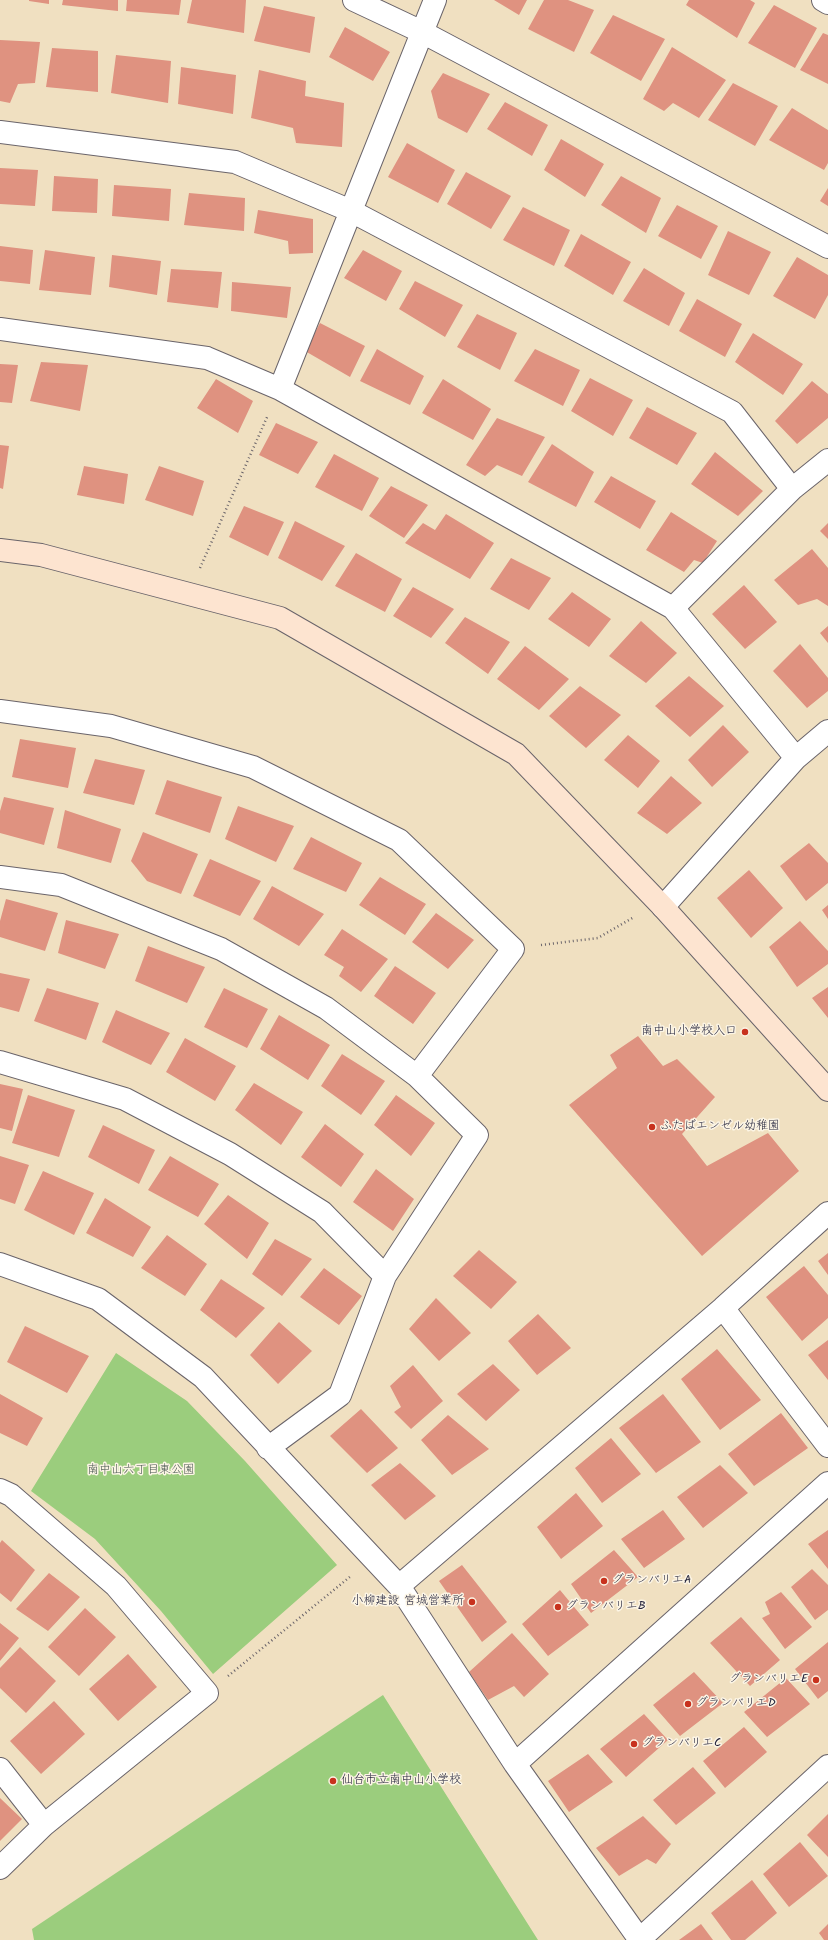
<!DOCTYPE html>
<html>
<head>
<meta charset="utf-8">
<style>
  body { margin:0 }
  canvas { display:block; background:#f0e0c1 }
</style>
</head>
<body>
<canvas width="828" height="1940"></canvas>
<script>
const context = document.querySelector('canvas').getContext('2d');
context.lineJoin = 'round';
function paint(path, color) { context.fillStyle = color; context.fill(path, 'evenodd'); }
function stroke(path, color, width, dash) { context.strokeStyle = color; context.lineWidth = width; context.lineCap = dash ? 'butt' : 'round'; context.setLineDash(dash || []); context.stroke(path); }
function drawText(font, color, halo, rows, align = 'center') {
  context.font = font + ' Kalam,"Klee One",sans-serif'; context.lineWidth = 3; context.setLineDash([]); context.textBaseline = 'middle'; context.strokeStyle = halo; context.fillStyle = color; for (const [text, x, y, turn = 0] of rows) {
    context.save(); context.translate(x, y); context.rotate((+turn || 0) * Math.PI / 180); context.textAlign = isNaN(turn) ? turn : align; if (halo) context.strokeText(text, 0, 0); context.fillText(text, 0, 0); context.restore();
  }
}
paint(new Path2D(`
  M116,1353L187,1401L245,1461L337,1565L213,1674L161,1611L95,1539L31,1491Z
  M383,1695L538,1940H34L32,1929Z`), '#9bcd7d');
paint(new Path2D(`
  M29,0H49V4L29,1Z
  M63,0H118V11L62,5Z
  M127,0H181L179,15L126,11Z
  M192,0H246L244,33L187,23Z
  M494,0H527L519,15Z
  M544,0H568L594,10L574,52L528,29Z
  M689,0H750L755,3L737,38L686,5Z
  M774,5L817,28L795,68L748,43Z
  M264,6L315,17L310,53L254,41Z
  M613,15L665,39L641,81L590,53Z
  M345,27L390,52L373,81L329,57Z
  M823,33L828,35V84L800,70Z
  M0,40L40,42L35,83L18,84L10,103L0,101Z
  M672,47L726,80L699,118L673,103L664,111L643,99Z
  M52,48L98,51V92L46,87Z
  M116,55L171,61L168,103L111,93Z
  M181,67L236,75L233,114L178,104Z
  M259,70L306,81L305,96L344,103L342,147L296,143L293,128L251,118Z
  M443,73L490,94L467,133L438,118L431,91Z
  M733,83L778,106L755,146L708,120Z
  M505,102L548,125L532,156L487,129Z
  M792,108L828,130V163L824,170L769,140Z
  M561,139L604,164L585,197L544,170Z
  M407,143L455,170L438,203L388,177Z
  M0,168L38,170L35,206L0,204Z
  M466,172L511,196L491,229L447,204Z
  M54,176L98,179L97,213L52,211Z
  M621,176L661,198L646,233L601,205Z
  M114,185L171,189L169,221L112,216Z
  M828,188V206L820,201Z
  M189,193L245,198L244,231L184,225Z
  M677,205L718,226L701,259L658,236Z
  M523,207L570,230L554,266L503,240Z
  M258,210L313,219V253L289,254L288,241L254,233Z
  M728,231L771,252L749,295L708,275Z
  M581,234L631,262L613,295L564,266Z
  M0,246L33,250L30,284L0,281Z
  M45,250L95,257L91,295L39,290Z
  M363,250L402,271L386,301L344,278Z
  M112,255L161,261L157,295L109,287Z
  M797,257L828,275V295L815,319L773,296Z
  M644,268L685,293L669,326L623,301Z
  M171,269L222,272L218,308L167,302Z
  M415,281L463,305L445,337L399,309Z
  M232,282L291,287L287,318L231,311Z
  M697,299L742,324L725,357L679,331Z
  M477,314L517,333L500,370L457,347Z
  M320,323L365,346L350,377L305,351Z
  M753,333L803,364L783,395L735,362Z
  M377,349L424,376L410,405L360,381Z
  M535,349L580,370L563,406L514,381Z
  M41,362L88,365L80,411L30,401Z
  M0,364L18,365L12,403L0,402Z
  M590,378L633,400L613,436L571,411Z
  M216,379L253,401L238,433L197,408Z
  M443,379L491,409L473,440L422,413Z
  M812,381L828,394V418L797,444L775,421Z
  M647,407L697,433L677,465L629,438Z
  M497,418L545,437L522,476L497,465L485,476L466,465Z
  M276,423L318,442L298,474L259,455Z
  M552,444L594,472L576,507L528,482Z
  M0,445L9,446L3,489L0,488Z
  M715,452L763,491L738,516L691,484Z
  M334,454L379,478L362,511L315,487Z
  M84,466L128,474L124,504L77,495Z
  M159,466L204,481L193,516L145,500Z
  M611,476L656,501L640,529L594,502Z
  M391,486L428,505L404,538L369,516Z
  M244,506L284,522L268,556L229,537Z
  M671,512L717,541L703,563L694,560L684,572L646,550Z
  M446,514L494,543L470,579L405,543L423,523L435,530Z
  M295,521L345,546L322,581L278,558Z
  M828,523V539L820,531Z
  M812,549L828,568V606L817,599L798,605L774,580Z
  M356,553L402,579L385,612L335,586Z
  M511,558L551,578L529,610L490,589Z
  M744,585L777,622L745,649L712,614Z
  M413,587L454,609L431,638L393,616Z
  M572,592L611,619L589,647L548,619Z
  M465,617L510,642L488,674L445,643Z
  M641,621L677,653L646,683L609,656Z
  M828,626V643L820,633Z
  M800,644L828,678V691L807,708L773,671Z
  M525,646L569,679L539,710L497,679Z
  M689,676L724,706L690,737L655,706Z
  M580,686L621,715L586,748L549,716Z
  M723,725L749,752L712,787L688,760Z
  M628,735L660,761L638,788L604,760Z
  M20,739L76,748L68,788L12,777Z
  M95,759L145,770L134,805L83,793Z
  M671,776L702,803L667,834L637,813Z
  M167,780L222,797L210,833L155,814Z
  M4,797L54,808L44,845L0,833V811Z
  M238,806L294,826L276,862L225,839Z
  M65,810L121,829L111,863L57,848Z
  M143,832L198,854L181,894L147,881L131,861Z
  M311,837L362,863L346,892L293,869Z
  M809,843L828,863V883L806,901L780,866Z
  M210,859L261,881L240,916L193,896Z
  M749,870L783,908L751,938L717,898Z
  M380,877L426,904L405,935L359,905Z
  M272,886L324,914L299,946L253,919Z
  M6,899L58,913L45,951L0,937V921Z
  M828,905V919L822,910Z
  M436,913L474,940L448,969L412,942Z
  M66,920L119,934L105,969L58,953Z
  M800,921L828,951V964L797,987L769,947Z
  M342,929L388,959L361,992L339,976L344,967L324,955Z
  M148,946L205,967L187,1003L135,981Z
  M395,966L436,993L413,1024L374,996Z
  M0,973L30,979L19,1012L0,1007Z
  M828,987V1018L812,998Z
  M47,988L99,1003L86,1040L34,1021Z
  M224,988L268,1009L247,1048L204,1027Z
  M116,1010L170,1033L151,1065L102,1042Z
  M279,1015L330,1045L308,1080L260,1049Z
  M638,1036L663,1066L677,1059L715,1097L682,1134L707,1166L768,1133L799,1171L702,1256L569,1105L617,1068L610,1055Z
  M185,1038L236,1066L215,1101L166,1072Z
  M342,1054L385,1081L361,1115L321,1086Z
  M254,1083L303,1112L281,1145L235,1110Z
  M0,1084L23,1089L12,1131L0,1128Z
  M28,1095L75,1110L59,1157L12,1143Z
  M396,1095L435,1123L411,1156L374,1125Z
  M325,1124L364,1154L341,1187L301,1157Z
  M103,1125L155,1150L139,1184L88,1157Z
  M0,1156L29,1165L15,1204L0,1199Z
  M170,1156L219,1184L198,1217L148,1190Z
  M376,1169L414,1199L393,1231L353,1202Z
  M43,1171L94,1193L74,1235L24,1210Z
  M228,1195L269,1223L247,1259L204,1224Z
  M105,1198L151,1227L133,1257L86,1233Z
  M167,1235L207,1264L185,1296L141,1268Z
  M275,1239L312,1259L282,1296L252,1274Z
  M479,1250L517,1282L491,1309L453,1276Z
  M828,1253V1275L818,1261Z
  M804,1266L828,1295V1318L802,1341L766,1297Z
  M324,1268L362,1296L339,1325L300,1297Z
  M221,1279L265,1308L236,1338L200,1310Z
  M436,1298L471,1333L439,1361L409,1329Z
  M538,1314L571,1348L537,1375L508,1341Z
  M279,1322L312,1351L278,1384L250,1355Z
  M25,1326L89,1356L67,1393L7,1362Z
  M828,1340V1380L808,1355Z
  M717,1349L761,1400L720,1430L681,1379Z
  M493,1364L520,1390L486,1421L457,1394Z
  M413,1365L443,1401L411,1429L394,1412L401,1407L390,1386Z
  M0,1394L43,1418L27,1446L0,1433Z
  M663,1394L701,1442L656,1473L619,1428Z
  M361,1409L398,1448L367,1473L330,1436Z
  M781,1413L808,1448L754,1486L728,1454Z
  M448,1415L489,1449L452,1475L421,1440Z
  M611,1438L641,1474L602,1503L575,1468Z
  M400,1463L436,1496L405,1520L371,1485Z
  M720,1465L748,1493L703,1528L677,1497Z
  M576,1493L603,1526L561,1559L537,1527Z
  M663,1510L685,1539L644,1568L621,1539Z
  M828,1530V1569L808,1544Z
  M2,1540L35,1570L11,1602L0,1593V1543Z
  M614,1550L638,1577L591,1613L571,1584Z
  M462,1565L507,1622L482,1642L439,1581Z
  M812,1569L828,1585V1610L815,1620L791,1587Z
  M49,1573L80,1597L48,1631L16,1609Z
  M560,1590L589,1625L548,1656L522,1624Z
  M781,1592L812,1627L785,1649L762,1618L770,1614L765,1602Z
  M85,1608L116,1637L79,1676L48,1647Z
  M741,1617L780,1660L750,1686L710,1643Z
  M0,1623L19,1638L0,1661Z
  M512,1633L549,1674L524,1697L514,1686L488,1700L469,1672Z
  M828,1642V1691L818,1699L795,1669Z
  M20,1647L56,1681L26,1713L0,1688V1668Z
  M128,1654L157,1687L118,1721L89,1689Z
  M694,1672L723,1703L680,1736L653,1705Z
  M786,1678L810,1704L767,1737L744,1712Z
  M54,1701L85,1734L41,1774L10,1741Z
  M644,1714L668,1740L626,1777L600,1749Z
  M744,1727L767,1752L725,1788L703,1761Z
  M588,1754L613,1782L569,1812L548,1781Z
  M693,1767L716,1793L676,1825L653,1800Z
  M0,1798L22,1819L0,1841Z
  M828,1814V1857L807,1835Z
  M643,1816L671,1844L656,1864L647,1859L619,1876L596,1848Z
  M800,1842L828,1876L789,1907L763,1874Z
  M752,1880L777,1913L745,1940H731L711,1913Z
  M701,1924L713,1940H679Z
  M828,1924V1940H824L819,1933Z`), '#df9280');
const street = new Path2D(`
  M354,0L422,32L828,247
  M823,0L828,3
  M0,132L235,162L351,211L732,412L792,489
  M0,329L207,358L280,389L673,608L796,758
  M280,389L435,0
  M673,608L792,489L828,460
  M0,711L111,726L253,767L399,840L513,949L417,1076
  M0,877L61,885L221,949L326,1008L417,1076L477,1135L385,1276L340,1395L268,1448
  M663,907L796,758L828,731
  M0,1062L125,1099L230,1154L322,1212L385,1276
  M0,1264L98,1299L203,1377L399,1586L515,1764L640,1940
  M723,1308L828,1446
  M0,1490L11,1495L116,1586L207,1693L44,1825L0,1868
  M399,1586L723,1308L828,1213
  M515,1764L828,1483
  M0,1769L44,1825
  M640,1939L828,1766`);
const secondary = new Path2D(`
  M0,550L41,555L280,618L516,754L663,907L828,1090`);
stroke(street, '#6a646a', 24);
stroke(secondary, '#6a646a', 24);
stroke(new Path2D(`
  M200,568L268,415
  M541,945L598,938L634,917
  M228,1676L351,1576`), '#6a646a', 2.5, [1, 3]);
stroke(street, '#fff', 22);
stroke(secondary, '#fde4d0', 22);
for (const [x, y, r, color] of [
  [745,1032,4,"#c8321e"],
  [652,1127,4,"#c8321e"],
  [604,1581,4,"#c8321e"],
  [472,1602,4,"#c8321e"],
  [558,1607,4,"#c8321e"],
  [816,1680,4,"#c8321e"],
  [688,1704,4,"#c8321e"],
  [634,1744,4,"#c8321e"],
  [333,1781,4,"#c8321e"]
]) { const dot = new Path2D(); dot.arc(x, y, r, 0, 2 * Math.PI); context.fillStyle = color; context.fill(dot); stroke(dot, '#fcf5e5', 1.5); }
drawText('12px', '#22223b', '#fcf5e5', [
  ["南中山小学校入口",737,1032,"right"],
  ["ふたばエンゼル幼稚園",660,1127],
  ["グランバリエA",612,1581],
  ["小柳建設 宮城営業所",464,1602,"right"],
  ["グランバリエB",566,1607],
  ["グランバリエE",808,1680,"right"],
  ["グランバリエD",696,1704],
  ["グランバリエC",642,1744],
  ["仙台市立南中山小学校",341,1781]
], 'left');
drawText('12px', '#46554f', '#fcf5e5', [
  ["南中山六丁目東公園",141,1471]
]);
</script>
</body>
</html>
